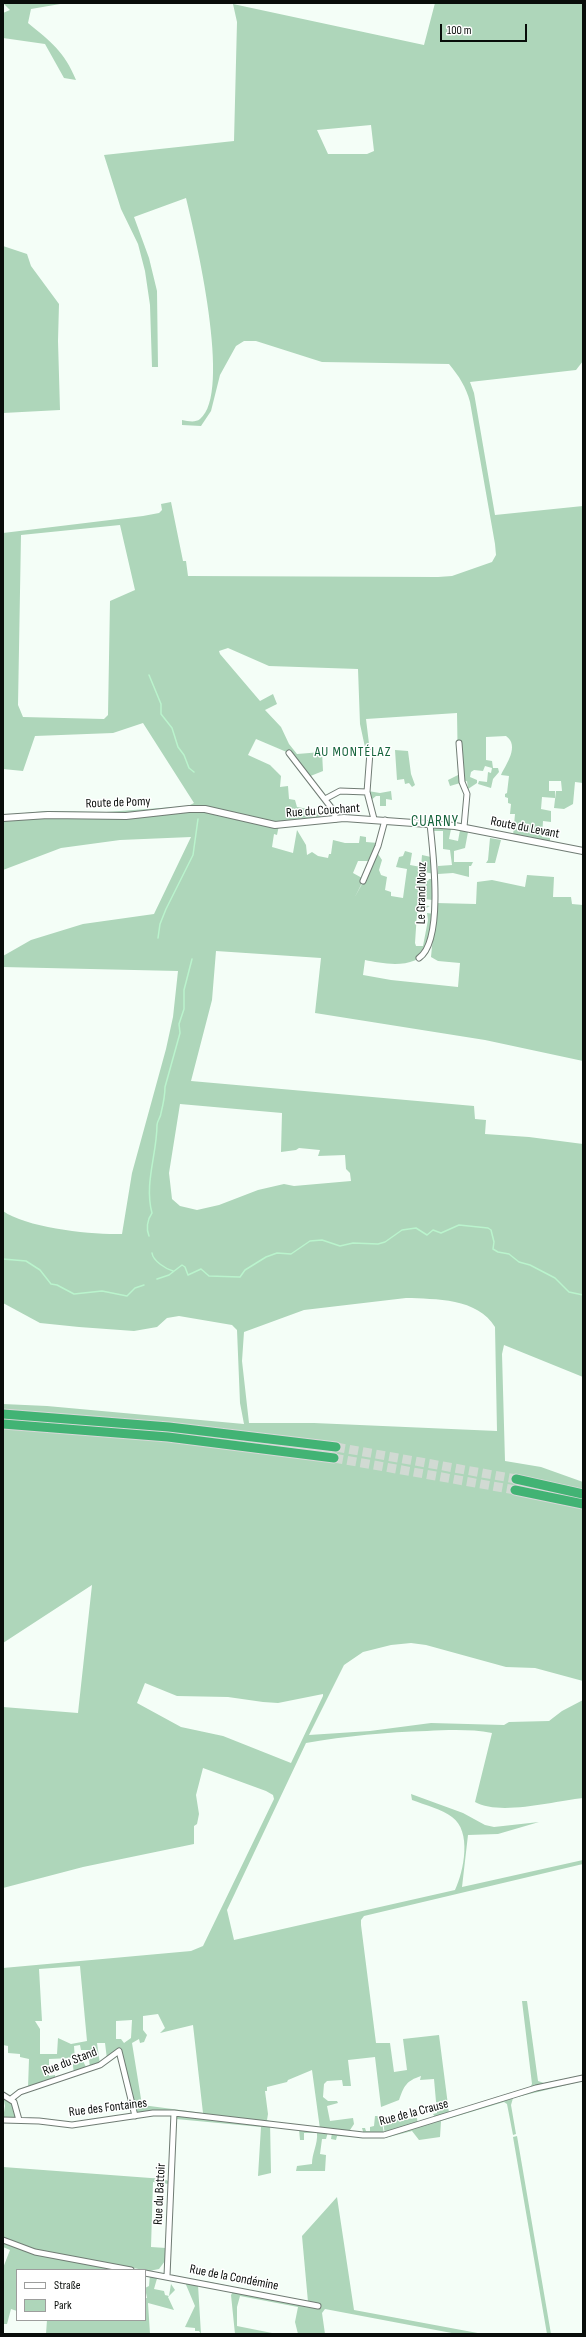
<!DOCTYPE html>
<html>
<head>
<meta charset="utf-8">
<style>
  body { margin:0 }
  #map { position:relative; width:586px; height:2337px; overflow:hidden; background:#f4fef7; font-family:"Sofia Sans Condensed",sans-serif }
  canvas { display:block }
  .frame { position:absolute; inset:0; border:4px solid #090d0a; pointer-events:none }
  .legend { position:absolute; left:16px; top:2269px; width:130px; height:52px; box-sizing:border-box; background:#fff; border:1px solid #9d9e9d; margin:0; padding:5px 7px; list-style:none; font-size:12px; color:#090d0a }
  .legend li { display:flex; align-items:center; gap:8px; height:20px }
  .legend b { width:20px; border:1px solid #9d9e9d }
  .scale { position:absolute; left:440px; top:24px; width:87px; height:18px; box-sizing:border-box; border:2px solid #090d0a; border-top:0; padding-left:5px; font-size:12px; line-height:14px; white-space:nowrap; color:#090d0a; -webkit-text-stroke:3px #fff; paint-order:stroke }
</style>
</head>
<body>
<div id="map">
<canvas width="586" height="2337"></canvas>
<div class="frame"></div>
<ul class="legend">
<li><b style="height:5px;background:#fff"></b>Straße</li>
<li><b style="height:11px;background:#aed6ba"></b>Park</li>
</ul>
<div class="scale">100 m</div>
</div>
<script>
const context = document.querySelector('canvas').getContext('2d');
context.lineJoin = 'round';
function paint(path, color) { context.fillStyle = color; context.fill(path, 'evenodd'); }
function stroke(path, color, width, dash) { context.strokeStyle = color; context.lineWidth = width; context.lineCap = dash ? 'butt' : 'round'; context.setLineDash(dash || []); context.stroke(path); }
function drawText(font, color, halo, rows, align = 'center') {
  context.font = font + ' "Sofia Sans Condensed",sans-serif'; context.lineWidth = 3; context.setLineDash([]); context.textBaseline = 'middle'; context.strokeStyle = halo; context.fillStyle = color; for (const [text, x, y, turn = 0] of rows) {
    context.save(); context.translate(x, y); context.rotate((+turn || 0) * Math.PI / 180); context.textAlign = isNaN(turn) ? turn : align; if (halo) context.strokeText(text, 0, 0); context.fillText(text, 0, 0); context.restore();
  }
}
paint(new Path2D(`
  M3,3H66L31,9L28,23C51,42 64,51 76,80L64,78L45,44L3,38V13L10,10Z
  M435,3H583V361L576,370L470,382L474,393L495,515L583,506V783L575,782L573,804L564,809L554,808L556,791H562L561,781H549V791H555V798L542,797L541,809L551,811V822L543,821L542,837L550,838V843L513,836L515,814H510L511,804L508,803V798L505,797V794L507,793L509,776L501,775C506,764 520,746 506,736L486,737V760L492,761L493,768H498L499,772L493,779L491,788L478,784L479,781L487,782L488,772L491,773L492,768L485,766L483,771L474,770L471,772L470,777L477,780V783L468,789L467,781L450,786L448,780L458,775L457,713L366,719L370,752H366L360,724L358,669L269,666L228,648L219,651L220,654L260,701L273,694L277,704L265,710L281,727L289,744L297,754L322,752L323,771L308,777L289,753L256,739L248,755L270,765L281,776L280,787L288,786L289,799L295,800L297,807L320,811L321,821L279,825L277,835L274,834L272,847L293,853L297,830L306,845L307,855L312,852L318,856L328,858L329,854H331L333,840L345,843H359L360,836L366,837V842L378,843L370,861H358L353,873L362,878L363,881L355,897L378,854L382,860L379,870L381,875L387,877L385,890L391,892V896L403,898L407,869L396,867L399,857L403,856L405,851L412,853L410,865L421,867L422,855L431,857L434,874L420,871L418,879L428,881L429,879H433L432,900L419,898L418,905L430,906L417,913L415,943L416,946H423L428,920L427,913L434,914C432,924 434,940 429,948C417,970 384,964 365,960L363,975L391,980L458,987L460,963L438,961L431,957L436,903L476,904L477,882L492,880L525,887L527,875L554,877L553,897H571L572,904L583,905V1061L485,1040L315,1013L321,958L216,951L212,1000L191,1081L474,1106L475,1119L486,1120L485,1134L529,1137L583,1144V1377L504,1345L502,1354L505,1461L541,1467L583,1482V1681L535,1668L506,1667L426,1645L411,1643L391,1645L363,1652L344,1665L309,1735L370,1731L431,1723L504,1725L509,1722L549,1721L562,1711L583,1700V1798C554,1801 500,1816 475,1802L492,1733C471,1729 448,1730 427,1731C387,1732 346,1736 306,1743L227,1910L234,1940L455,1890C464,1871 472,1831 452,1817C442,1809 425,1805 412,1800L411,1794L463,1813L485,1825L494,1827L539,1822L498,1834L468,1835L462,1887L583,1860V1864L364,1916L361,1920V1925L376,2043H390L394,2072L407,2070L403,2039L439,2035L449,2113L530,2087L532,2084L522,2001H527L538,2081L544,2083L583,2075V2081L513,2098L511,2105L516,2134L513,2135L507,2104L504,2102L441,2121L440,2137L419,2140L412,2131L385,2138L337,2136L336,2140L331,2139L332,2133L385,2135L383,2121L417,2118L418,2126L437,2120L433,2114L437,2113L434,2079L420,2080L421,2076C406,2081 404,2086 399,2100L381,2107L375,2057L348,2060L351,2086H343L342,2080L327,2081L324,2084L323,2097L328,2101H337L338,2103L327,2106L330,2121L353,2118L354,2124L348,2133L320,2129L312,2070L288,2080L287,2082L267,2087V2091H265L268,2114L267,2120L270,2121L271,2173L258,2176L261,2127L176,2119L173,2113L135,2115L120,2051L107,2059L105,2043H97L100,2064L90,2068L88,2050H81L80,2045L74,2046L75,2061H83L87,2069L74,2074L72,2058L49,2059V2076L55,2075V2080L28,2088L29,2059L20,2057V2054L8,2053V2046L3,2045V1968L191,1951L203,1946L274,1799L273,1795L266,1791L203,1768L196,1795L199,1814L197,1824L194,1826V1844L83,1867L3,1888V1707L78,1713L92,1585L3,1643V1404L47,1406L244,1424L240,1403L237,1330L232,1325L179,1316L167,1318L157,1327L134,1331L79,1327L40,1323L3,1303V1211C27,1228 92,1235 122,1234L132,1173L166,1049L173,1017L178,971L3,967V956L31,940L83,924L154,914L191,837L120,840L61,848L3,870V815L46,811L106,812L188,806L194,803L143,723L113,733L35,736L23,771L3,769V533L143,516L159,513L162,510L161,504L171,502L183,561H186L188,576L438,577L452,576L492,562L496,555L495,544L470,402C466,387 459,376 449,364L322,362L256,341H244L236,346L220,375L211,411L201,426L182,425V420C188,421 195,423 200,419C233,394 195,235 186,198L134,217L149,258L157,291L158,367H152L150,305L145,271L138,244L121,209L104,155L234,141L237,22L233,4L424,45ZM371,125L374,151L367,154H328L317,130ZM120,525L135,590L110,601L108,715L104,719L23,717L18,705L21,535ZM180,1104L282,1113L281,1152L296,1150L299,1148L320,1150L318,1156L345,1155L346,1169L350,1173L351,1181L294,1186L284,1184L258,1190L219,1205L197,1210L180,1206L172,1199L169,1173ZM406,1298C435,1299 478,1298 495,1327L497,1431L314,1423H249L242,1361L244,1332L304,1310ZM145,1683L177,1696L228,1697L263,1702L278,1703L323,1694V1696L291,1763L223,1736L181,1727L137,1703ZM80,1966L87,2041L71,2044L58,2038L57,2054H40V2029L35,2021H42L39,1969ZM158,2014L165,2028L160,2033L193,2025L203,2113L142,2105L132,2043L139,2039L140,2043L144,2042L147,2035L143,2030V2016ZM132,2020L131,2038L124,2043L121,2039H116V2021Z
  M3,246L27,254L31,266L59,304L58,341L60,410L3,413Z
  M395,750L408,751L411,774L415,785L412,787L409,783L405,784L404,779L397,780Z
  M368,791L380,793L391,791L392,800L386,799V806H380V796H376L370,801Z
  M433,828L451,829L449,839L458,841L460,830L468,832L465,848L454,851V862H473L471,866H469V877L453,873L438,874V866L452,865L450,850L443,849V831H433Z
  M490,838L501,840L495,863H486L488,860Z
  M3,2095L11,2100L19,2120L3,2119L5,2106Z
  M375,2116H381L384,2134L364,2135L362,2128H365L366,2131H370V2127L374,2126Z
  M299,2129L328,2132L326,2139H322L320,2154L326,2155L325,2171H296L297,2166L312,2164C312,2153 318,2144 317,2133H304V2140H300Z
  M517,2136L551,2334H547L513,2137Z
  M3,2167L164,2179L168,2181L169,2184L153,2182L151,2247L166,2248L165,2261L159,2269L149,2271L35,2249L3,2237Z
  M337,2197L354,2310L483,2334H457L325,2309L322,2313L325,2334H298L295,2322L298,2307L240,2296L237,2307V2326L277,2334H235L231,2295L233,2292L198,2285L201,2334L199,2331H195V2328L185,2327L195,2306L184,2280L204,2283L205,2281L308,2302L302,2236Z
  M3,2243L38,2255L107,2267L106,2270H17V2311L11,2309L7,2324H3V2268L10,2250L3,2247Z
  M150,2274L158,2275L154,2289L164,2291L165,2295L169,2296L171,2284L175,2290L168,2297L174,2310L148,2303L150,2334H46L47,2320H145V2298H147L145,2288L149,2286Z`), '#aed6ba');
stroke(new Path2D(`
  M149,675L161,704V714L172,728L178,747L184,755L189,768L194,772
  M158,938L160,924L166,909L193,855L198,819
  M149,1236C146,1229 147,1220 152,1213C144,1184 157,1154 157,1125C157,1121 161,1117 161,1113C163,1105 165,1095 165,1087L180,1033L179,1024L184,1009V990L192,959
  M152,1253C153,1261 166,1269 173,1271
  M3,1259L26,1261L40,1270L51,1284L57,1285L74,1294L102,1291L127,1296L135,1288L144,1285
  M157,1279L169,1275L182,1265L185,1267L188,1275L201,1269L209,1276L240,1277L245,1270L266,1257L277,1253L291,1254L310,1241L322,1240L340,1246L353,1243L378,1244L385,1242L402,1230L416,1228L427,1235L433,1230L441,1233L459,1225L488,1228L491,1230L494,1242L493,1249L498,1252L509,1254L519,1262L530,1265L555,1278L569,1292L583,1295`), '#baf4cd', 1.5);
stroke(new Path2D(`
  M336,1447L516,1479
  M334,1458L515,1490`), '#d1dad3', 9, [9, 4.5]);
const minor = new Path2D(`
  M459,743L462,782L467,794L464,827
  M289,753L333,810L336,819
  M367,792L370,752
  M325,799L340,791L367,792L374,819
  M363,881L378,846L385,820
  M419,958C444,941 433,852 430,824
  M3,2095L14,2102L19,2120
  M11,2099L20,2092L100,2065L119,2051L135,2116
  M3,2120L39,2121L72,2125L153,2113H174L363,2135H384L536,2088L583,2078
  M3,2240L35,2252L131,2270
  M145,2273L318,2306
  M167,2276L174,2113`);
const tertiary = new Path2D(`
  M3,818L48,815L126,816L189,809H205L275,825L344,818L455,826L583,851`);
const motorway = new Path2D(`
  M3,1414L169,1427L336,1447
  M3,1424L168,1437L334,1458
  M516,1479L583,1494
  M515,1490L583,1504`);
stroke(minor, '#707c74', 7);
stroke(tertiary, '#707c74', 8);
stroke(motorway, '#d8d8d8', 11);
stroke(minor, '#fff', 5);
stroke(tertiary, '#fff', 6);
stroke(motorway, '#42b374', 9);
drawText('13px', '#090d0a', '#fff', [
  ["Route de Pomy",118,803,-2],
  ["Rue du Couchant",323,811,-4],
  ["Route du Levant",525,828,11],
  ["Le Grand Nouz",422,893,-89],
  ["Rue du Stand",70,2062,-21],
  ["Rue des Fontaines",108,2108,-7],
  ["Rue de la Crause",414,2113,-15],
  ["Rue du Battoir",160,2194,-87],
  ["Rue de la Condémine",234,2278,11]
]);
context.letterSpacing = '1px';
drawText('14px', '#15643b', '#fff', [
  ["AU MONTÉLAZ",353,752]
]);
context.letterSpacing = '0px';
context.letterSpacing = '1px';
drawText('15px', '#15643b', '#fff', [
  ["CUARNY",435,822]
]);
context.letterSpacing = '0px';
</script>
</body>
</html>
